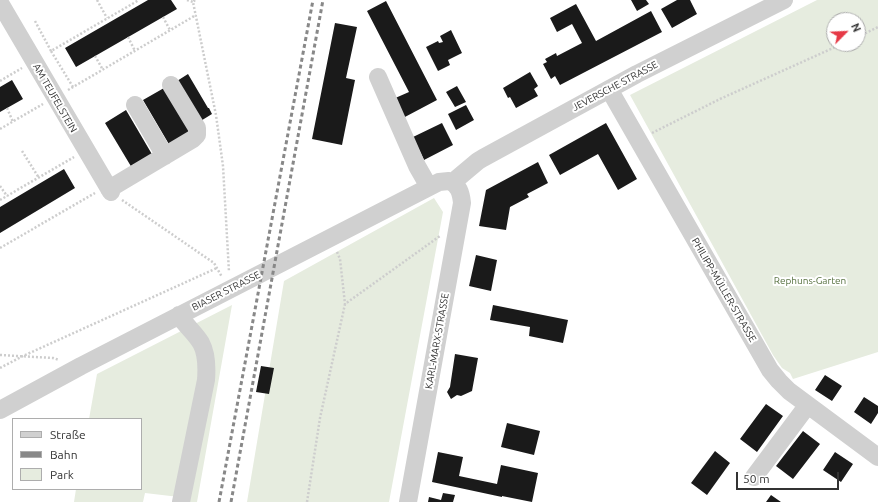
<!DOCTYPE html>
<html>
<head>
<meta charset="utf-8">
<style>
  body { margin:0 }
  #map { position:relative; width:878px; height:502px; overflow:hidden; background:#fff; font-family:Ubuntu,sans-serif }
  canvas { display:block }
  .legend { position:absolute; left:12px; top:418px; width:130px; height:72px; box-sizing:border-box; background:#fff; border:1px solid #adadad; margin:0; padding:5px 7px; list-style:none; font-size:12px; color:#333 }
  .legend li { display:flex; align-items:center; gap:8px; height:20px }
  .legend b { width:20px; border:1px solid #adadad }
  .north { position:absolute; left:826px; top:12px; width:40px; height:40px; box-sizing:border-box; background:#fff; border:1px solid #adadad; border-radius:50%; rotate:66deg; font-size:11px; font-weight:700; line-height:16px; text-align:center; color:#333 }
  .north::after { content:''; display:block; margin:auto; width:14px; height:18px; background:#e63946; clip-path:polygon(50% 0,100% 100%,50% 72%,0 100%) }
  .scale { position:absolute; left:736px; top:472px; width:103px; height:18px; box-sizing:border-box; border:2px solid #333; border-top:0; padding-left:5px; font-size:12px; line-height:14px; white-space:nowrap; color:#333; -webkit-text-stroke:3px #fff; paint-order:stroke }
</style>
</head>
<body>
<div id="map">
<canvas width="878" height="502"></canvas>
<ul class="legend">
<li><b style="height:5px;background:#d0d0d0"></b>Straße</li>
<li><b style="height:5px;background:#888"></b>Bahn</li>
<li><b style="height:11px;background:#e6ecdf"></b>Park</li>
</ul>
<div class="north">N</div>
<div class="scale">50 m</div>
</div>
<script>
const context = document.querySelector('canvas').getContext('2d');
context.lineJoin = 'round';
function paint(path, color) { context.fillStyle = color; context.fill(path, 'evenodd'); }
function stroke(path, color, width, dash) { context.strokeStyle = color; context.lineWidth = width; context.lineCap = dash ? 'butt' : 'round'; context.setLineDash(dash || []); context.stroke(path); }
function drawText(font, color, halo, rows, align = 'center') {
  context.font = font + ' Ubuntu,sans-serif'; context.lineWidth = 4; context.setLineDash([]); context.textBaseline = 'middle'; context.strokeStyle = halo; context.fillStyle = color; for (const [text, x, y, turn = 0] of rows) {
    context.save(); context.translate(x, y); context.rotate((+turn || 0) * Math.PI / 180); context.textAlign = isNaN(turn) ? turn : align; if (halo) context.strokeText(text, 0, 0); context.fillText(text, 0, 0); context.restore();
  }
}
paint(new Path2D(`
  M817,0H878V352L793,379L790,373L782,368L773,355L630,95ZM834,20H858V44H834Z
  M434,198L443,212L389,502H247L284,281Z
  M232,305L197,502H178L179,497L145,493L143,502H74L76,489H141V419H89L97,374Z`), '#e6ecdf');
paint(new Path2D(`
  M148,0H171L177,9L76,67L65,48Z
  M631,0H646L649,4L637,11Z
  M677,0H690L697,14L672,28L661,9Z
  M386,1L437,100L403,118L393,99L409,92L367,11Z
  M576,4L596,41L651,11L662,32L560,85L555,76L551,79L543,64L547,62L545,59L556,53L557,56L582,43L572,24L557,32L550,18Z
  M335,23L357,27L346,78L355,80L342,145L312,139Z
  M451,30L462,53L448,60L450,65L438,71L426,47L438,41L439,43L443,42L440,36Z
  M530,72L538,86L534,89L538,96L516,108L510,97L508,98L503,88Z
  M188,74L208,108H209L212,114L199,122L177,81Z
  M12,80L23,99L0,112V87Z
  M457,86L466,102L455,107L446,92Z
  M164,88L191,133L170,146L143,100Z
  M466,105L474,120L456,130L448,114Z
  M126,110L153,156L132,168L105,123Z
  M442,123L453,145L424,160L413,137Z
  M606,123L637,179L618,190L598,154L560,175L549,155Z
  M538,162L548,183L527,194L529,197L510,207L506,230L479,226L486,190Z
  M64,169L75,188L0,233V207Z
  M476,255L497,260L491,291L469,286Z
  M493,305L568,320L563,343L529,336L530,327L490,320Z
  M455,354L478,358L472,391L461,396L457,395L451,399L447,392L450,387Z
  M261,366L274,368L269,394L256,392Z
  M825,375L842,386L832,401L815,390Z
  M864,397L878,406V413L871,424L854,412Z
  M766,404L783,416L757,452L740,439Z
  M507,423L540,431L534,455L501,447Z
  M803,431L820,444L793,479L776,466Z
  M715,451L730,463L707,495L691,483Z
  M438,452L463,457L459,476L497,484L501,465L538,473L532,502L502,496V497L432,482Z
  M835,452L853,464L841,482L823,470Z
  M443,493L455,495L453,502H428L429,497L441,500Z
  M771,495L781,502H766Z`), '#1a1a1a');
stroke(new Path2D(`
  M97,0L107,18
  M187,0L193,2
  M195,0L193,2L216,115L223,166L229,272
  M163,17L170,30
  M35,21L51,51
  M128,37L135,51
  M858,37L878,27
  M95,56L103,70
  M0,81L22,68
  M73,87L51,51L139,0
  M68,90L196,15
  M7,108L13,122
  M0,129L43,104
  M652,133L720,99L842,44
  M22,151L39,178
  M0,186L7,196
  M0,200L74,157
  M122,200L214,263L222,277
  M0,248L95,193
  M337,252L340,259L345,304
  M0,355L53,358L59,360
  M0,368L23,356L217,268
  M307,502L320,418L345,304L440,236`), '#cdcdcd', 2.5, [2, 2]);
stroke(new Path2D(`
  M0,3L111,192
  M378,77L417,166L429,187
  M609,89L770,370L779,381L789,391L878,457
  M135,105L165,156
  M453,182L478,161L483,158L637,74L784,0
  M109,189L193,139L197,135V128L171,85
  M179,315C185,325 195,333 201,343C207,354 207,367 206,380L181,502
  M0,410L81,366L439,182L449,181C459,185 461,193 462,203L408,502
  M754,477L807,406`), '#d0d0d0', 18);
stroke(new Path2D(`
  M219,502L313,0
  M231,502L323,0`), '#888', 3, [4, 3]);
drawText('10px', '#333', '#fff', [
  ["JEVERSCHE STRASSE",615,86,-28],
  ["AM TEUFELSTEIN",55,98,60],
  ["PHILIPP-MÜLLER-STRASSE",724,290,60],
  ["BIASER STRASSE",226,291,-27],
  ["KARL-MARX-STRASSE",437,341,-80]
]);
drawText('10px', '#56703f', '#fff', [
  ["Rephuns-Garten",810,281]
]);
</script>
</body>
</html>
